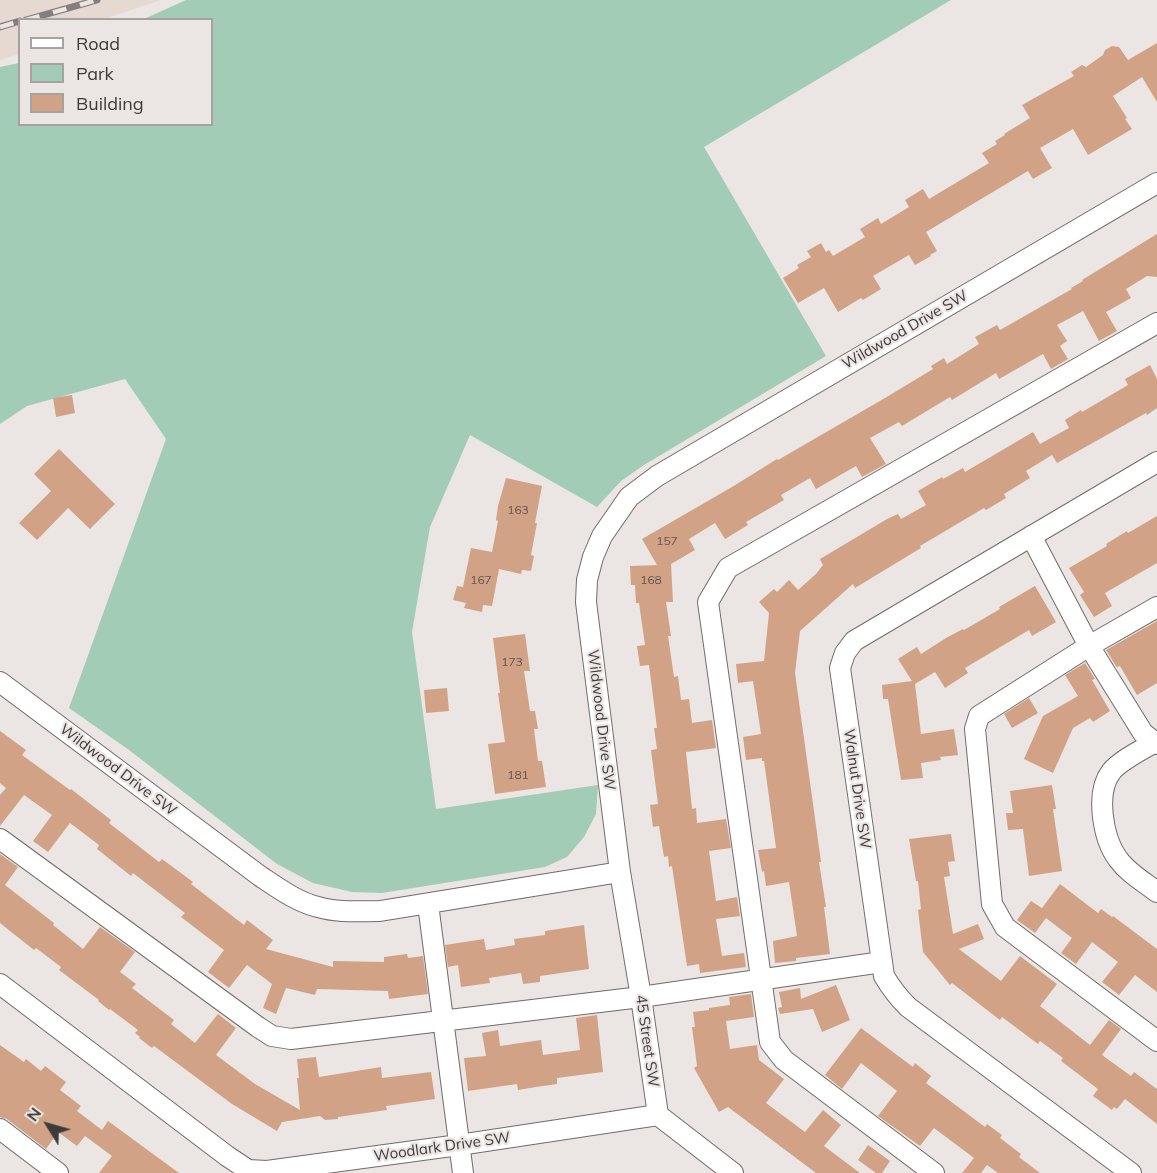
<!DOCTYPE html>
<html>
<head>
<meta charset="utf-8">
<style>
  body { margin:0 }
  #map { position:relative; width:1157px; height:1173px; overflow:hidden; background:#ebe6e3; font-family:Mulish,sans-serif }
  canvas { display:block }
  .legend { position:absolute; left:18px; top:18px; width:195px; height:108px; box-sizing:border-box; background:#ebe6e3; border:2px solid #a5a29f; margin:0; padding:8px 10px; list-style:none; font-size:18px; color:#3d3b3a }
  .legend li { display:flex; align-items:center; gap:12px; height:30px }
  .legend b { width:30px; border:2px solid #a5a29f }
  .north { position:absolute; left:18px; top:1095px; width:60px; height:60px; -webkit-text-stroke:4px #ebe6e3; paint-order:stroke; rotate:307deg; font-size:16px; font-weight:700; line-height:24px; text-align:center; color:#3d3b3a }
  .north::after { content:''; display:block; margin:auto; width:21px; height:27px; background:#3d3b3a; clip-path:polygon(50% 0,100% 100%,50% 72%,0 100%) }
</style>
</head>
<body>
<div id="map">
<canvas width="1157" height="1173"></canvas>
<ul class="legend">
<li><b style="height:8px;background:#fff"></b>Road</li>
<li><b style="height:16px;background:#a2ccb5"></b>Park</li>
<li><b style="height:16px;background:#d1a286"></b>Building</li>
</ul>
<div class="north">N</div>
</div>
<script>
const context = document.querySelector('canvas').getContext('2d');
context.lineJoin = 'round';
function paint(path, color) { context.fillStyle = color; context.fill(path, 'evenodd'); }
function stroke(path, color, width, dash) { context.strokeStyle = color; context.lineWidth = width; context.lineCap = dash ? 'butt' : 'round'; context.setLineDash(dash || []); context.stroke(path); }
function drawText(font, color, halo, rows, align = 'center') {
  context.font = font + ' Mulish,sans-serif'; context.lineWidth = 4.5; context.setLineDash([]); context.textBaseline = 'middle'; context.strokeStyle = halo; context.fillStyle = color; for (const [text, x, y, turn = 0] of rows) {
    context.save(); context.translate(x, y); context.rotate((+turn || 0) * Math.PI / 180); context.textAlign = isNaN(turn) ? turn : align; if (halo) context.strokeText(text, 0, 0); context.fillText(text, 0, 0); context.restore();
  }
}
paint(new Path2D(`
  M0,0H161L104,19L20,20L19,54L0,60Z`), '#e5d9d2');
paint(new Path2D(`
  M186,0H951L704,147L826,356L644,465L621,481L597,507L470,435L430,527L412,632L436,809L598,785L596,814L584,837L567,857L545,867L382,893L352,892L313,883L277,864L129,750L69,708L166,439L125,379L27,406L0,424V67L19,63L20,124H212V20L144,19Z`), '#a2ccb5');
paint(new Path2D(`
  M1157,43V102L1142,77L1113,96L1127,118L1125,119L1132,129L1088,155L1073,129L1040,148L1052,168L1033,179L1028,171L926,232L937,251L930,255L931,256L915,265L909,255L873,276L881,289L863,300L861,298L838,312L824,288L798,303L783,278L799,268L797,265L811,257L807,251L821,243L826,252L829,250L833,256L865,237L860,229L878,218L881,224L909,207L905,200L923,189L929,199L989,163L982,153L997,144L995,141L1005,135L1004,134L1030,118L1022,105L1074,76L1071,72L1082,65L1086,67L1103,55L1105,50L1112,46L1119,47L1128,60Z
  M1157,234V277L1147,276L1126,289L1131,298L1106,312L1117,331L1099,341L1083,311L1057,325L1067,341L1060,346L1068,359L1051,369L1043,354L999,379L996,373L952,400L950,397L902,426L899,422L870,438L886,464L862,477L856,466L816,489L810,478L781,495L784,500L746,522L748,525L725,539L715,523L689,539L695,550L671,564L673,602H666L671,636H668L674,677L678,676L681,700L689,699L692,723L712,720L716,748L686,752L692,809L696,808L697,823L726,819L731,848L709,851L716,901L737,897L740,916L716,919L722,956L744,953L746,967L700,973L699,964L687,966L672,866L669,867L668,856L664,857L659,826L653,827L650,805L658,804L651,750L657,749L654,728H657L649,665L640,666L637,646L645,645L639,603H636L635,585H631L630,566L657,565L642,539L732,487L777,459L778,460L885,398L933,369L931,366L944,358L947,364L979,344L975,337L997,325L1000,330L1072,289L1071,288L1083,281L1082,280Z
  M1150,365L1157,379V408L1147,415L1146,413L1057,463L1052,455L1026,471L1030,478L1004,494L1006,498L986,510L984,508L920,546L921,548L855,588L853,584L800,631L795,673L821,862H819L826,907H824L830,954L796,958V961L775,963L773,941L797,936L789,882L766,886L764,871L762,872L758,850L776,848L764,761H762V758L746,760L743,737L761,734L753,681L738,683L736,664L764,661L769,613L759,602L774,589L777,592L789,580L798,590L816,574L823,565L820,559L887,519L898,514L901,519L926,505L918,491L942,477L943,479L963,468L965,472L1033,432L1040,444L1069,428L1065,420L1081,410L1082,412L1128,385L1125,379Z
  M72,395L75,413L56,417L53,398Z
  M59,449L115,504L90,529L68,508L37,540L19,523L51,491L34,474Z
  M506,478L542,486L535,523H537L531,555L534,556L531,571L522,570L521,574L499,569L492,606L483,605L482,612L464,608L466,603L453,600L457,586L463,587L471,548L492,552L498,521L496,520L498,506Z
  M1157,516V563L1105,593L1112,606L1094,617L1080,595L1084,592L1069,568L1107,546L1106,544L1127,531L1128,533Z
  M1035,586L1056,622L1032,636L1029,630L965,668L968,673L945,688L935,672L915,684L921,734L954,729L958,755L940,757L941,760L921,763L923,778L901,780L888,699H883L882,685L912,681L898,659L917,647L921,654L946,638L963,629L964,630L1000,609L999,607Z
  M1157,621V683L1137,695L1120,666L1117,667L1116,666L1106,650Z
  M525,634L530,671H524L530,711H535L538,729H534L538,761H542L546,787L495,794L488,744L505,742L498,693H500L493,638Z
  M1085,663L1095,679L1092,680L1110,711L1093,722L1090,718L1073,728L1053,773L1024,759L1043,716L1078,696L1065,675Z
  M447,688L449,711L426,713L424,690Z
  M1029,698L1038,713L1012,728L1004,714Z
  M0,731L26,750L22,755L70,790L71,789L111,820L109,823L159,862L162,859L193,882L191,884L244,925L247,920L273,940L266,949L333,967V961L384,962V957L407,954L408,958L423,956L428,994L389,999L388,991L317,989L315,995L286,988L276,1014L263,1008L272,984L247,965L229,988L208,972L224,950L181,917L185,913L133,873L131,876L97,849L99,845L70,823L48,852L33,841L52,815L24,795L0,826V795L6,788L0,783Z
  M1052,785L1056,809H1053L1062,871L1029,876L1023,829L1008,830L1006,813H1013L1010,791Z
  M951,834L955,861L948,862L950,876L944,877L953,934L978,924L984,939L959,949L1001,981L1020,956L1057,984L1040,1006L1090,1045L1109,1020L1121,1029L1102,1055L1131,1076L1134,1072L1157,1089V1124L1125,1099L1117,1109L1114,1107L1112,1110L1093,1096L1098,1089L1061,1061L1063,1058L1040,1041L1038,1044L1002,1017L1000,1020L952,983L950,985L923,952L918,910L921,909L918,881H916L909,839Z
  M0,854L18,867L5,885L54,923L53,925L83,949L100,927L135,952L120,972L136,984L132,988L174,1020L171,1024L195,1043L218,1014L236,1028L216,1055L255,1084L300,1110L297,1078H299L297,1059L316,1057L319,1077L381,1067L382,1078L431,1072L435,1099L386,1106L387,1110L338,1117V1119L325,1120L320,1116L282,1122L277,1131L232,1104L154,1046L152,1048L139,1038L140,1037L135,1033L138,1030L110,1009L109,1010L98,1001L99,1000L59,970L61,967L36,948L34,950L0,923Z
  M1060,884L1098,913L1101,909L1112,917L1113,916L1157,949V992L1135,975L1119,995L1102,982L1118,962L1092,942L1076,964L1061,953L1072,938L1046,918L1035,933L1017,920L1031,901L1042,908Z
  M584,925L589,969L540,976V982L523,984L521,973L489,978L490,983L461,987L458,965L448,967L445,945L484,939L486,950L515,945L514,939L545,935V931Z
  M836,985L850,1020L822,1032L813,1009L780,1014L778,1008L782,1007L779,992L800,988L801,999Z
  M751,994L754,1017L726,1021L730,1049L757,1045L759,1060L784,1079L766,1103L805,1132L823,1110L841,1125L824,1146L860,1173H816L728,1107L719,1112L694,1068L697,1066L692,1027H695L693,1012L709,1010V1008L730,1005L729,997Z
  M597,1015L603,1072L557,1078V1084L536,1087L518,1090L517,1084L468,1091L464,1058L486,1056L482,1033L498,1030L500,1046L541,1040L543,1055L580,1050L576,1018Z
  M861,1028L913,1067L915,1063L931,1076L926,1083L985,1127L987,1124L1002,1135L1000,1138L1021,1154L1019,1157L1040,1173H998L987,1165L981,1173H962L974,1158L934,1128L920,1146L878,1116L897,1091L861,1063L842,1089L825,1075Z
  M0,1045L24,1062L26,1059L41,1071L45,1066L66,1082L60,1090L81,1106L77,1111L102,1130L108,1121L179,1173H99L112,1156L85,1136L77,1146L58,1132L46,1149L7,1119L0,1117Z
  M868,1145L890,1161L882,1173H876L858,1160Z`), '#d1a286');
const minor = new Path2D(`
  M1031,536L1089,646L1143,733L1157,744
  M1157,607L1089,646L979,716L975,729L992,904L1005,927L1157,1041
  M0,682L260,876C278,888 297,902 318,907C338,913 359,911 380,911L620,872L586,602L587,580L593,557L602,536L629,497L657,476L1157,183
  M1157,741C1145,748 1119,761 1111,772C1095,793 1103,839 1118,859C1128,873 1144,882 1157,892
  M0,839L258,1027L272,1036L291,1039L641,997L882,962
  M620,872L641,997L658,1115L733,1173
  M428,904L463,1173
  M0,984L227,1156L248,1170L267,1171L459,1145L658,1115
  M0,1129L58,1173
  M934,1173L784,1060L770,1042L708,602L728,568L1157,323
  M1131,1173L908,1007C898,997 891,988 884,976L840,668L845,653L854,641L1157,462`);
stroke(minor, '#706c69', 22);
stroke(minor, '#fff', 20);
const rail = new Path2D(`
  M26,20L97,0
  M0,27L20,21`);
stroke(rail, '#837f7e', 7);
stroke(rail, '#ebe6e3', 4.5, [14]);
drawText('12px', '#62554d', null, [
  ["163",518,510],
  ["157",667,541],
  ["167",481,580],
  ["168",651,580],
  ["173",512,662],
  ["181",518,775]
]);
drawText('15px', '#3d3b3a', '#ebe6e3', [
  ["Wildwood Drive SW",905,330,-30],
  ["Wildwood Drive SW",601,720,83],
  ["Wildwood Drive SW",118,770,37],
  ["Walnut Drive SW",857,789,82],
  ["45 Street SW",647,1041,82],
  ["Woodlark Drive SW",442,1147,-8]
]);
</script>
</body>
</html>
